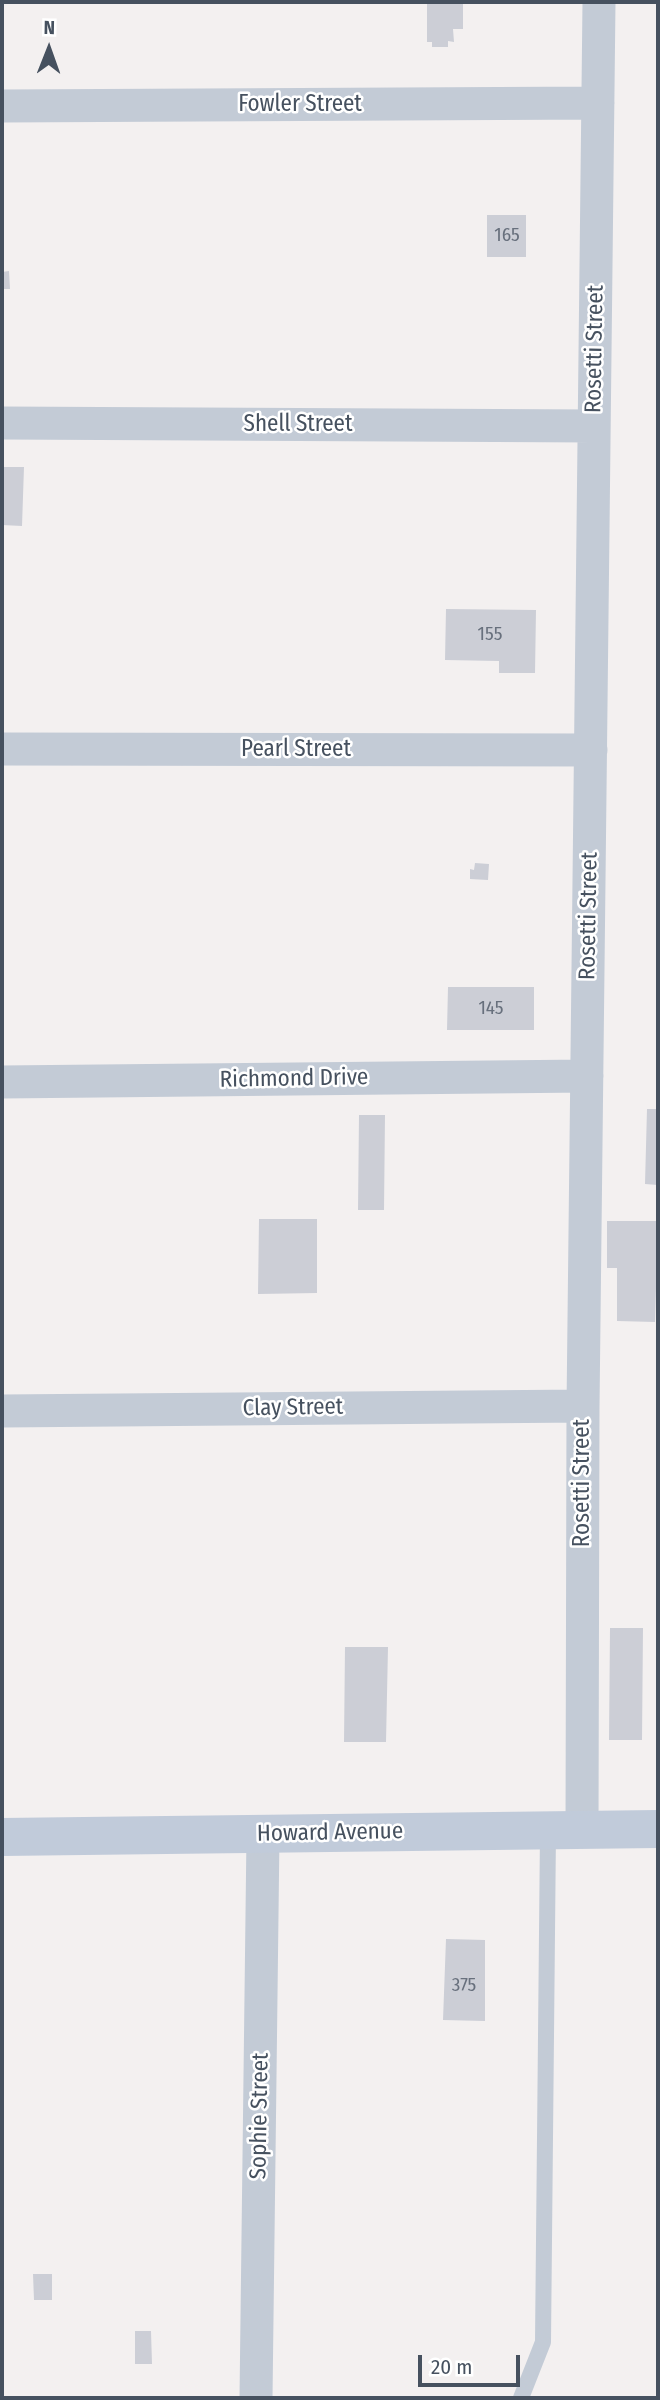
<!DOCTYPE html>
<html>
<head>
<meta charset="utf-8">
<style>
  body { margin:0 }
  #map { position:relative; width:660px; height:2400px; overflow:hidden; background:#f3f0f0; font-family:"Fira Sans Condensed",sans-serif }
  canvas { display:block }
  .frame { position:absolute; inset:0; border:4px solid #46515f; pointer-events:none }
  .north { position:absolute; left:14px; top:14px; width:70px; height:70px; -webkit-text-stroke:5px #fff; paint-order:stroke; rotate:1deg; font-size:19px; font-weight:700; line-height:28px; text-align:center; color:#46515f }
  .north::after { content:''; display:block; margin:auto; width:24px; height:32px; background:#46515f; clip-path:polygon(50% 0,100% 100%,50% 72%,0 100%) }
  .scale { position:absolute; left:418px; top:2355px; width:102px; height:32px; box-sizing:border-box; border:4px solid #46515f; border-top:0; padding-left:9px; font-size:21px; line-height:24px; white-space:nowrap; color:#46515f; -webkit-text-stroke:5px #fff; paint-order:stroke }
</style>
</head>
<body>
<div id="map">
<canvas width="660" height="2400"></canvas>
<div class="frame"></div>
<div class="north">N</div>
<div class="scale">20 m</div>
</div>
<script>
const context = document.querySelector('canvas').getContext('2d');
context.lineJoin = 'round';
function paint(path, color) { context.fillStyle = color; context.fill(path, 'evenodd'); }
function stroke(path, color, width, dash) { context.strokeStyle = color; context.lineWidth = width; context.lineCap = dash ? 'butt' : 'round'; context.setLineDash(dash || []); context.stroke(path); }
function drawText(font, color, halo, rows, align = 'center') {
  context.font = font + ' "Fira Sans Condensed",sans-serif'; context.lineWidth = 5; context.setLineDash([]); context.textBaseline = 'middle'; context.strokeStyle = halo; context.fillStyle = color; for (const [text, x, y, turn = 0] of rows) {
    context.save(); context.translate(x, y); context.rotate((+turn || 0) * Math.PI / 180); context.textAlign = isNaN(turn) ? turn : align; if (halo) context.strokeText(text, 0, 0); context.fillText(text, 0, 0); context.restore();
  }
}
paint(new Path2D(`
  M427,2H463V29H453L454,42L448,41V47H432V42H427Z
  M487,215H526V257H487Z
  M9,271L10,289H2V272Z
  M2,467H24L22,526L2,525Z
  M446,609L536,610L535,673H499V661L445,660Z
  M475,863L489,864L488,880L470,879V869L474,870Z
  M448,987H534V1030H447Z
  M647,1109H658V1185L645,1184Z
  M359,1115H385L384,1210H358Z
  M259,1219H317V1293L258,1294Z
  M607,1221H658L655,1322L617,1321V1268H607Z
  M610,1628H643L642,1740H609Z
  M345,1647H388L386,1742H344Z
  M446,1939L485,1940V2021L443,2020Z
  M33,2274H52V2300H34Z
  M135,2331H151L152,2364H135Z`), '#ccced6');
stroke(new Path2D(`
  M521,2398L543,2342L548,1831`), '#c3cbd6', 16);
stroke(new Path2D(`
  M2,106L598,103
  M2,423L594,426
  M2,749L591,750
  M2,1082L587,1076
  M2,1411L583,1406
  M582,1831L583,1406L599,2
  M256,2398L263,1834`), '#c3cbd6', 33);
stroke(new Path2D(`
  M2,1837L658,1829`), '#c1cbda', 38);
drawText('19px', '#68707d', null, [
  ["165",507,236],
  ["155",490,635],
  ["145",491,1009],
  ["375",464,1986]
]);
drawText('23px', '#46515f', '#fff', [
  ["Fowler Street",300,105],
  ["Rosetti Street",595,349,-89],
  ["Shell Street",298,425],
  ["Pearl Street",296,750],
  ["Rosetti Street",589,916,-89],
  ["Richmond Drive",294,1079,-1],
  ["Clay Street",293,1408,-1],
  ["Rosetti Street",583,1483,-90],
  ["Howard Avenue",330,1833,-1],
  ["Sophie Street",260,2116,-89]
]);
</script>
</body>
</html>
